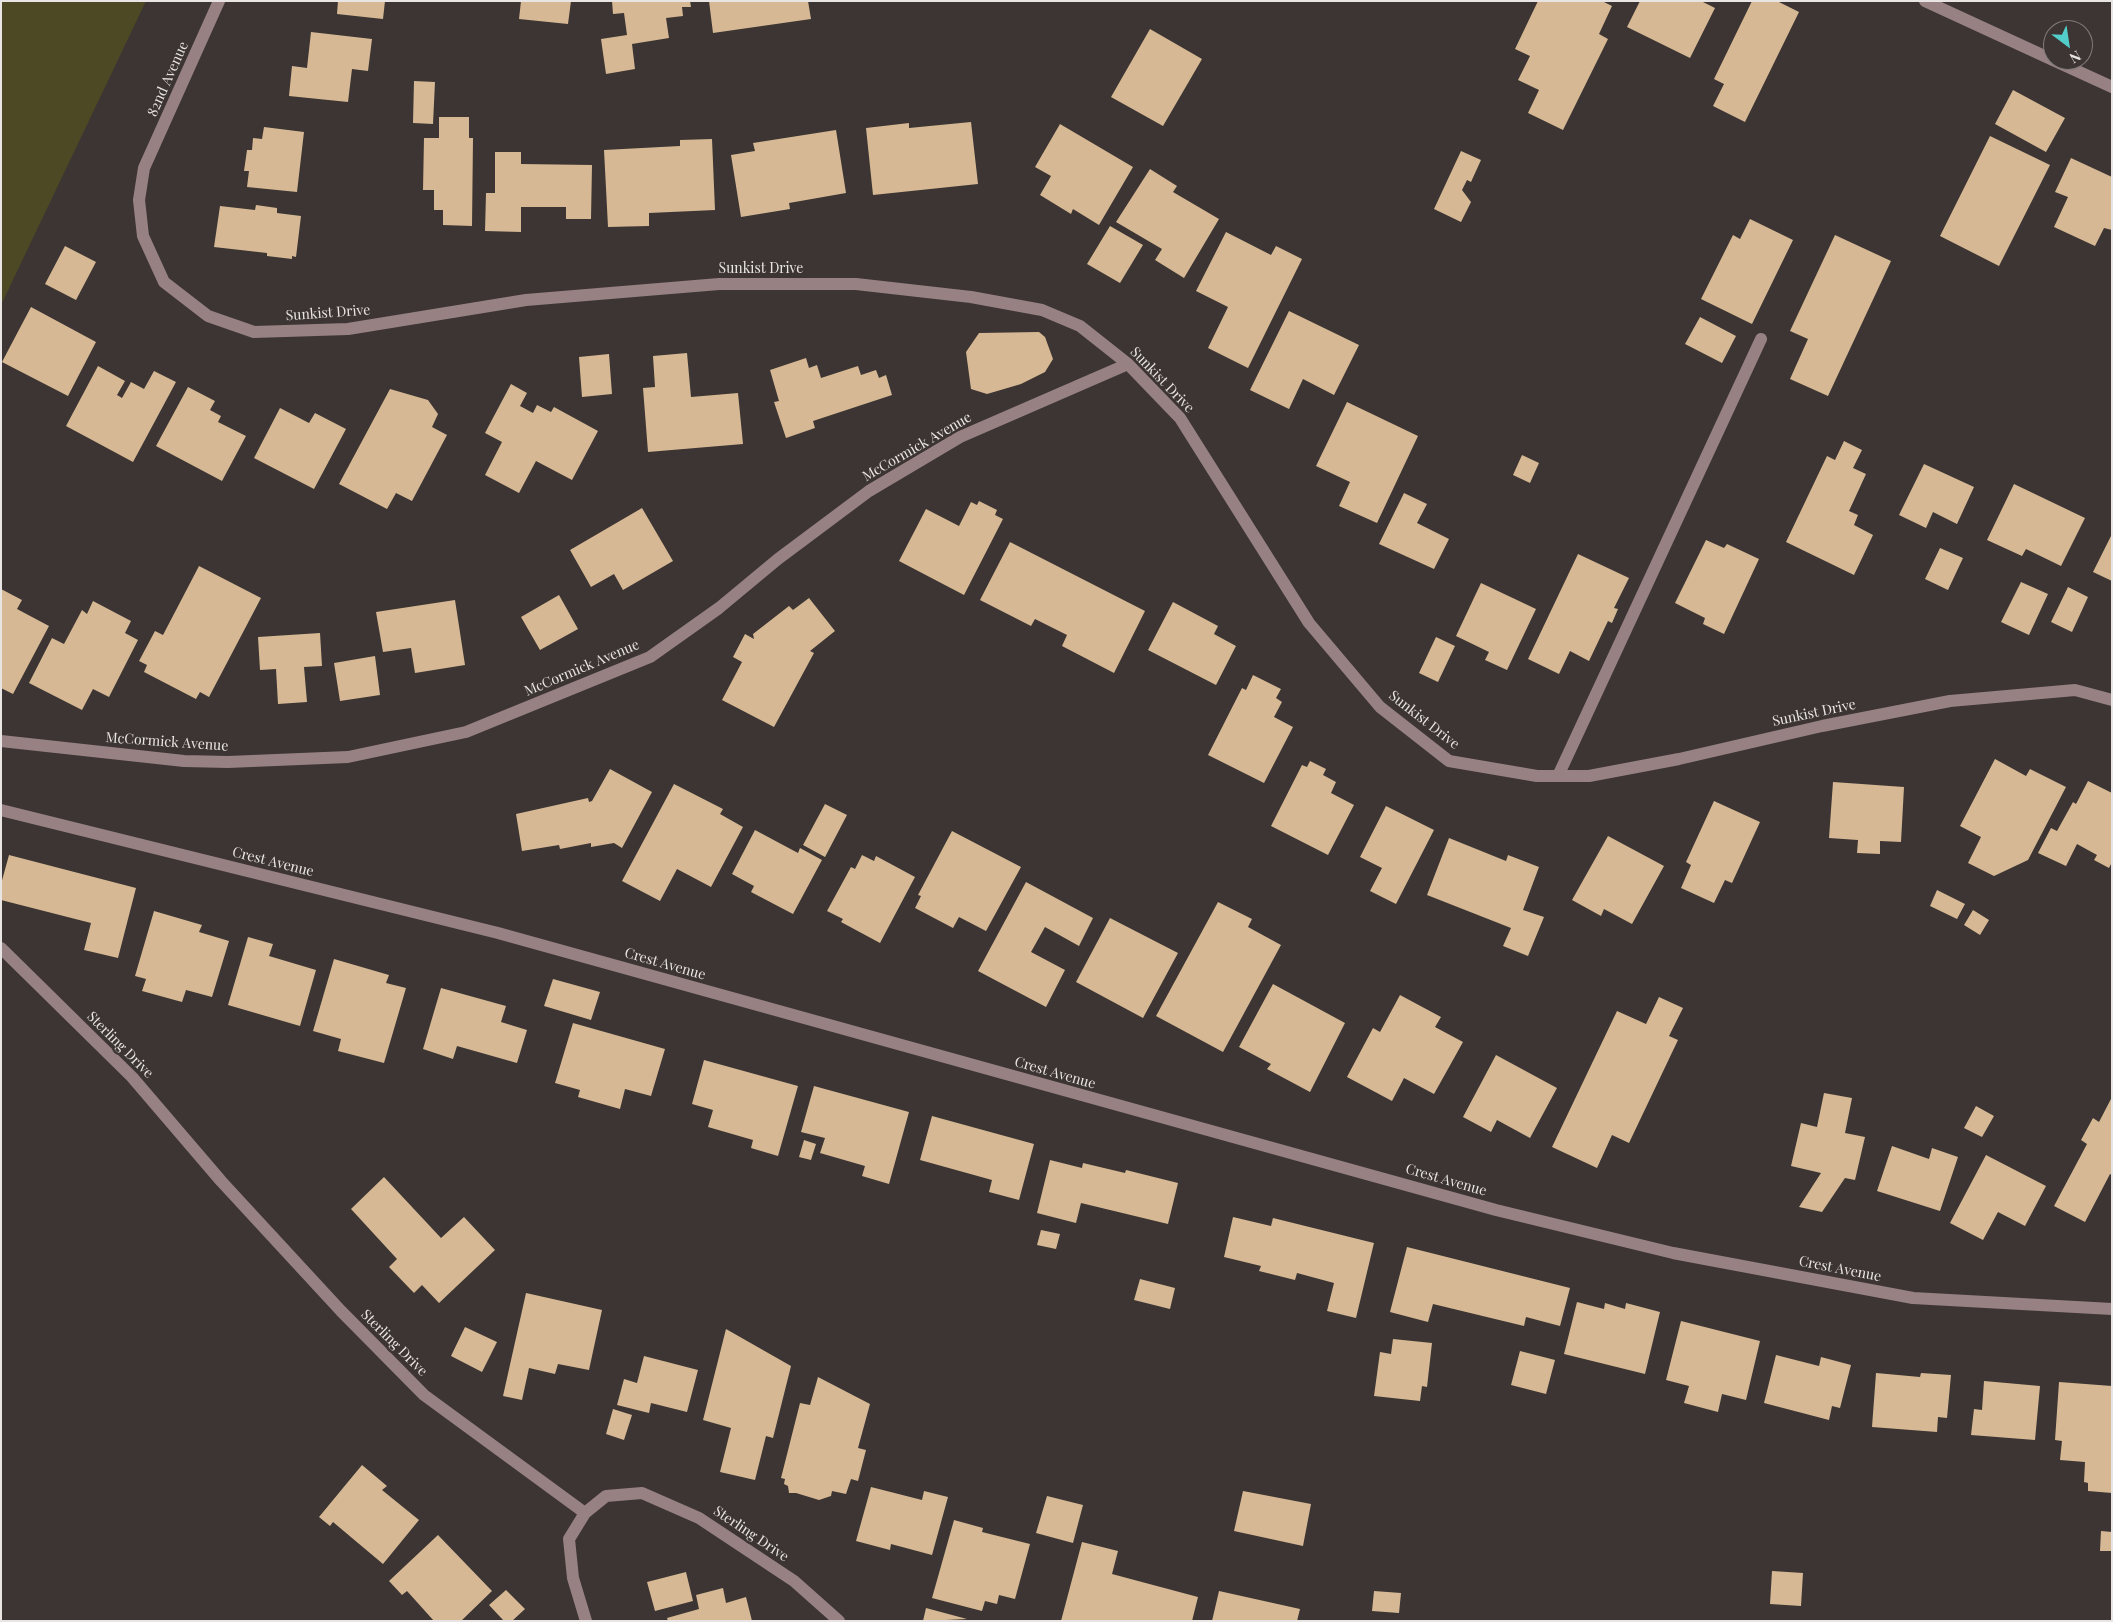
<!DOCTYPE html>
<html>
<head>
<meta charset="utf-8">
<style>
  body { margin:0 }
  #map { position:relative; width:2113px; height:1622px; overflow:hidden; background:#3c3533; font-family:"Playfair Display",serif }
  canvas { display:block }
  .frame { position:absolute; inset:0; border:2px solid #e9e5e4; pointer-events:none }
  .north { position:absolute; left:2043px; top:20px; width:50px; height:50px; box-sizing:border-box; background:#3c3533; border:1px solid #817b7a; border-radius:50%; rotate:149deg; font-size:14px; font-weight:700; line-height:20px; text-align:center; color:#e9e5e4 }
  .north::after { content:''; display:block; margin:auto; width:18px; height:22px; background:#53cdc9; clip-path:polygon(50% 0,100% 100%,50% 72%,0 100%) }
</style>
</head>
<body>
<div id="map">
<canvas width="2113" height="1622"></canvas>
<div class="frame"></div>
<div class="north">N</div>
</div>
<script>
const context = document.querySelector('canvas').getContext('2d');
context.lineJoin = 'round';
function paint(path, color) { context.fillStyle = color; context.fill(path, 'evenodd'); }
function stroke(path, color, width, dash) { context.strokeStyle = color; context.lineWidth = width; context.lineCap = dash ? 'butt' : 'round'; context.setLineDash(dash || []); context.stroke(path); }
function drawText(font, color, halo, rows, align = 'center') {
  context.font = font + ' "Playfair Display",serif'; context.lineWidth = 5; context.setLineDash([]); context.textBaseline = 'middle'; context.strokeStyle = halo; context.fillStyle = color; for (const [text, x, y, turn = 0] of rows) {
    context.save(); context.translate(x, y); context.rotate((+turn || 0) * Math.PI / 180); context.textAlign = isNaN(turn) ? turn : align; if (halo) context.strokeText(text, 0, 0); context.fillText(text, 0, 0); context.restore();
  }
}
paint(new Path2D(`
  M1,1H146L1,305Z`), '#4d4924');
paint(new Path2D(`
  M338,1H385L383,19L337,14Z
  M521,1H571L568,24L519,19Z
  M612,1H690L691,7H682L683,16L666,18L669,38L632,44L635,69L606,74L601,39L627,35L624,13L613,14Z
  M709,1H808L811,19L713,33Z
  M1538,1H1602L1612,6L1599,34L1608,39L1563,130L1528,113L1539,90L1518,80L1530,56L1515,49Z
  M1640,1H1701L1715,8L1690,58L1627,27Z
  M1752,1H1777L1799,12L1745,122L1713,106L1724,84L1714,79Z
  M1150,29L1202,59L1163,126L1111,97Z
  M311,32L372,39L368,71L352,69L348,102L289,96L292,66L307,68Z
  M414,81L435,82L433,124L413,123Z
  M2013,90L2065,118L2046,152L1995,124Z
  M439,117H469V138H473L472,226L443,225V210H434V190H423L424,138H439Z
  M971,122L978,184L873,195L866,128L909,123V128Z
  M1060,124L1133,167L1099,225L1073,209L1071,214L1040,195L1051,176L1035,167Z
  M264,127L304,132L297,192L247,187L249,171H244L247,150H252L253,138L262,139Z
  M836,130L846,193L789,203L790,209L741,217L731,155L755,151L753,143Z
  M1990,136L2050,165L1999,266L1940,236Z
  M712,139L715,210L649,213V226L608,227L604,150L680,146V140Z
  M1461,151L1481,160L1471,182L1467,180L1462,190L1471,202L1461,222L1434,209Z
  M495,152H521V164L592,165L591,219H566V207H521V232L485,231L486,193H495Z
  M2071,158L2112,177V230L2104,228L2095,246L2054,227L2068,197L2055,192Z
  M1150,169L1177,186L1173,192L1219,219L1184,278L1155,260L1162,249L1116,222Z
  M256,205L277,208V213L301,216L296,257L292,256V259L267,256V253L214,247L220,206L255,210Z
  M1750,219L1793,240L1752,324L1701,299L1733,235L1740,239Z
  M1110,226L1143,245L1120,283L1087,264Z
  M1226,232L1271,255L1276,246L1302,259L1248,368L1208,348L1228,307L1196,291Z
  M1835,235L1891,261L1828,396L1790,379L1808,339L1790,331Z
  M65,246L96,262L76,300L45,284Z
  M31,307L96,342L68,396L2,362Z
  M1289,311L1359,345L1334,395L1303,379L1289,409L1250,390Z
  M1700,317L1736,336L1722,363L1685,344Z
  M1039,332L1045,337L1053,359L1045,372L1021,384L987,394L971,389L966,352L979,333Z
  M687,353L691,397L738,393L743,444L648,452L643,388L655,387L653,356Z
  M609,354L612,394L582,397L579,357Z
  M806,358L809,368L817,365L821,378L858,366L861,375L876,370L879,378L886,375L892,395L813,421L815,428L786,438L774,402L779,401L770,370Z
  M98,366L125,381L117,395L122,398L131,382L144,389L154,371L176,382L133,462L66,426Z
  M511,384L527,393L520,406L533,413L537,405L551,412L554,407L598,431L572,480L536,461L519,493L485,475L502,442L485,433Z
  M188,387L215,401L210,410L221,416L218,422L246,436L222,481L156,446Z
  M390,389L428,400L438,414L432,427L447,435L412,501L396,493L387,509L339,484Z
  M1347,402L1418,436L1377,523L1339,506L1350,482L1316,466Z
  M280,408L309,423L315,413L346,429L314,489L254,458Z
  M1844,441L1862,450L1853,468L1866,474L1849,511L1858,515L1854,525L1873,535L1854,575L1786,542L1827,456L1835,460Z
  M1522,455L1539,463L1530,483L1513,475Z
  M1924,464L1974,487L1957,524L1933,512L1926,528L1899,515Z
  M2014,484L2085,518L2061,566L2026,549L2022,556L1987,540Z
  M1404,493L1427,504L1417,523L1449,539L1434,569L1379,544Z
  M979,501L997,510L995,515L1003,519L964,595L899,561L926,509L959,526L971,502L977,505Z
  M642,508L673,561L623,590L614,574L591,587L570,550Z
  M2112,534V581L2093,572Z
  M1706,540L1724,548L1727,544L1759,559L1724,634L1703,624L1705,618L1675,603Z
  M1010,542L1145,611L1114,673L1062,646L1067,635L1035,619L1031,626L980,600Z
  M1940,548L1963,558L1948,590L1925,579Z
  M1578,554L1629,578L1614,608L1618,609L1612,623L1608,621L1589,661L1570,651L1559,674L1528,659Z
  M199,566L261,598L209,697L200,692L196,699L144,672L147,665L139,661L155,631L163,635Z
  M2021,582L2048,594L2029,635L2001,622Z
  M1481,583L1536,609L1507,670L1485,660L1489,652L1456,636Z
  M2068,587L2088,597L2072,632L2051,622Z
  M1,589L22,600L17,609L49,626L13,694L1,688Z
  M559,595L578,629L540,650L521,617Z
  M809,598L835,631L810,651L814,653L774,727L722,700L742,662L733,657L745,634L754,639L753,634L789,606L793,610Z
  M455,600L465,665L415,673L411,648L383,652L376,612Z
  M93,601L131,621L125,633L138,640L109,697L93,689L82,710L29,683L52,638L64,644L82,610L87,614Z
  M1173,602L1218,626L1214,634L1236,646L1216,685L1148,650Z
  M320,633L322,666L304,667L307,702L278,704L276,669L260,670L258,637Z
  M1436,637L1455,646L1438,682L1419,673Z
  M375,656L380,695L340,701L334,663Z
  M1253,675L1281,689L1276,698L1282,702L1274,717L1293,727L1264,783L1208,755L1242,688L1246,690Z
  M1995,759L2026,776L2030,769L2066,787L2028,860L1994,876L1968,863L1981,837L1960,826Z
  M1310,761L1326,769L1323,775L1336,782L1331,793L1354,805L1328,855L1271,826L1302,765L1307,767Z
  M610,769L652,792L622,848L614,843L591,847V843L560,849L559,845L522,851L516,814L588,798L589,802L592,801Z
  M2088,781L2112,793V862L2109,868L2094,860L2097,855L2077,844L2066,866L2038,853L2051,828L2057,831L2073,802L2076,804Z
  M1833,782L1904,787L1901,842L1880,841V854L1857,853L1858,840L1829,838Z
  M674,784L723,809L720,814L743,827L711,887L677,869L660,901L622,881Z
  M1714,801L1760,822L1732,883L1725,880L1714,903L1681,888L1691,865L1686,862Z
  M825,804L847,815L825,857L803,845Z
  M1386,806L1434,830L1396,904L1370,891L1382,868L1360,857Z
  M755,830L798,853L800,848L822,860L793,914L751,892L754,886L732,874Z
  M952,831L1021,867L986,931L959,917L953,928L915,908L921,896L918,895Z
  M1608,836L1664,866L1632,924L1604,909L1601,916L1572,900Z
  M1449,838L1506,861L1508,855L1539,867L1523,910L1544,917L1528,956L1503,946L1511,928L1427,895Z
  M9,855L136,888L118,958L84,950L91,923L1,900V884Z
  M862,855L874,861L876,856L915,877L880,943L841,922L843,919L827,911L851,867L855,869Z
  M1026,882L1093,918L1079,946L1045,927L1031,952L1065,970L1046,1007L978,971Z
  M1937,890L1965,904L1957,919L1930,906Z
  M1218,902L1252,919L1248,927L1281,945L1223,1052L1156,1016Z
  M1973,910L1989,920L1980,935L1964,925Z
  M154,911L202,925L199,932L229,941L212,997L186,990L182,1002L142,991L146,979L135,976Z
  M1110,918L1178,953L1143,1018L1076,982Z
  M248,937L273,944L269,956L316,970L300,1026L228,1005Z
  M334,959L389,975L386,983L406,988L384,1063L338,1051L341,1039L313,1031Z
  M553,979L600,992L591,1020L544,1006Z
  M1273,984L1345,1023L1310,1092L1267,1069L1271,1064L1239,1047Z
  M441,988L506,1006L501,1022L527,1030L517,1063L457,1046L453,1059L423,1049Z
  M1400,995L1441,1017L1435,1027L1463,1042L1434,1094L1404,1078L1392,1101L1347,1077L1373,1028L1380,1032Z
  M1659,997L1683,1008L1669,1036L1678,1040L1629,1143L1612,1135L1597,1168L1552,1147L1617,1011L1646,1024Z
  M573,1023L665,1049L651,1096L625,1089L620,1109L578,1097L580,1090L555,1083Z
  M1496,1055L1557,1088L1530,1138L1497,1120L1491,1132L1463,1117Z
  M704,1060L798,1086L778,1156L751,1148L753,1140L708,1127L713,1110L692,1104Z
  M814,1086L909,1112L889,1184L862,1176L865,1166L820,1153L825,1138L801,1132Z
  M1824,1093L1852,1098L1845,1133L1865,1137L1855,1180L1845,1178L1822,1212L1799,1207L1821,1173L1791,1166L1801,1123L1817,1127Z
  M2112,1097V1175L2110,1174L2085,1222L2054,1206L2087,1144L2081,1140L2093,1118L2099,1122Z
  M1976,1106L1994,1116L1982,1137L1964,1128Z
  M932,1116L1034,1144L1019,1200L989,1192L992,1180L920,1160Z
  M804,1140L816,1144L811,1160L799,1157Z
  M1892,1146L1929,1159L1932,1148L1958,1157L1940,1211L1877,1191Z
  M1986,1155L2046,1186L2025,1226L1998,1212L1983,1240L1950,1223Z
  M1050,1160L1082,1168L1083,1163L1125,1173L1126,1170L1178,1183L1168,1224L1081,1203L1076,1223L1037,1213Z
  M384,1177L441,1238L464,1217L495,1250L439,1303L422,1285L414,1293L389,1267L397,1259L351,1209Z
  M1233,1217L1271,1226L1273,1218L1374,1243L1356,1318L1327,1311L1334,1283L1297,1273L1295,1280L1259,1271L1261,1266L1224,1257Z
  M1041,1230L1060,1234L1056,1249L1037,1245Z
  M1407,1247L1570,1288L1560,1326L1526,1317L1524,1326L1433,1304L1428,1322L1390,1312Z
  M1140,1279L1175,1288L1170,1309L1134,1300Z
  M526,1293L602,1310L589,1370L558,1364L555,1374L529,1368L522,1400L503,1396Z
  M1577,1302L1604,1309L1605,1303L1625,1309L1626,1303L1660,1312L1645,1374L1564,1354Z
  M1681,1321L1760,1341L1746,1400L1722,1394L1718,1412L1684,1403L1689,1386L1666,1380Z
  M465,1327L497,1342L482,1372L451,1356Z
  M726,1329L791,1366L773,1438L766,1436L755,1480L720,1472L731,1428L703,1420Z
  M1393,1339L1432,1343L1427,1387L1422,1386L1420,1401L1374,1396L1380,1352L1391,1354Z
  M1520,1351L1555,1360L1546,1394L1511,1385Z
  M1776,1355L1819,1366L1821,1357L1851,1365L1840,1408L1832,1406L1829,1420L1764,1403Z
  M644,1356L698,1370L687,1412L651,1403L649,1413L617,1405L624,1379L637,1383Z
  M1876,1373L1920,1377L1921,1373L1951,1375L1947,1418L1938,1417L1937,1432L1872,1427Z
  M818,1377L870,1404L858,1448L866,1450L858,1481L851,1479L846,1494L832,1491L831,1496L819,1500L796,1493H789L788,1486L784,1484L785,1479L781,1478L800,1403L810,1405Z
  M1984,1381L2040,1386L2035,1440L1971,1435L1974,1409L1982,1410Z
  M2059,1382L2112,1386V1493L2088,1491V1483L2084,1482L2085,1462L2060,1460L2062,1441L2055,1440Z
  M613,1409L632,1415L624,1440L606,1434Z
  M362,1465L387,1486L382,1490L419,1520L383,1564L333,1522L330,1526L319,1517Z
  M871,1487L922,1500L924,1491L948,1497L932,1555L891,1544L890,1550L856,1541Z
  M1243,1491L1311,1504L1303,1546L1234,1531Z
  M1047,1496L1083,1505L1073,1543L1036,1533Z
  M954,1520L983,1528L982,1532L1030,1544L1015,1599L999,1595L997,1604L985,1601L982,1611L932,1598Z
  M2101,1531L2112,1532V1551H2100Z
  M438,1535L492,1591L461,1621H434L407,1591L402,1595L389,1581Z
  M1082,1542L1118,1551L1112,1574L1198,1597L1192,1621H1061Z
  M1772,1571L1803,1573L1801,1606L1770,1604Z
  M686,1572L693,1601L655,1611L647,1582Z
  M723,1588L726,1603L746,1597L752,1621H668L667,1618L699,1609L696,1595Z
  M506,1590L525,1609L512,1621H504L489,1605Z
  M1219,1591L1300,1609L1297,1621H1212Z
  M1374,1591L1401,1593L1399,1613L1372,1611Z
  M926,1608L967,1619L923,1621Z`), '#d6b994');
stroke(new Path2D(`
  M219,1L144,168L139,200L143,236L164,282L208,316L254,332L348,329L526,300L719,284H856L971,297L1042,310L1080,326L1128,364L1180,418L1309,623L1380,707L1449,761L1537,776H1589L1679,759L1822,726L1950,701L2075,690L2112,700
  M1925,1L2053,60
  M2053,60L2112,87
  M1,741L184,761L228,762L348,757L466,732L650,657L719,608L778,559L869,491L960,437L1128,364
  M1558,776L1761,339
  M1,810L498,933L1496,1210L1673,1253L1913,1298L2112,1309
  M1,948L132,1077L221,1181L341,1311L424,1395L585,1513L606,1496L642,1493L699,1518L794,1581L839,1621
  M585,1513L569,1539L573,1578L586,1621`), '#978183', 12);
drawText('14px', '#e9e5e4', '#3c3533', [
  ["82nd Avenue",168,79,-66],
  ["Sunkist Drive",761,269],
  ["Sunkist Drive",328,313,-4],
  ["Sunkist Drive",1162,380,46],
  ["McCormick Avenue",917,447,-30],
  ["McCormick Avenue",582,668,-23],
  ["Sunkist Drive",1814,713,-12],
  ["Sunkist Drive",1424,720,38],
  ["McCormick Avenue",167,742,4],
  ["Crest Avenue",273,862,14],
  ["Crest Avenue",665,964,16],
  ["Sterling Drive",120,1045,45],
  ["Crest Avenue",1055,1073,16],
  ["Crest Avenue",1446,1180,16],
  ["Crest Avenue",1840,1269,11],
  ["Sterling Drive",394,1343,45],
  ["Sterling Drive",751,1534,34]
]);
</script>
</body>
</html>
